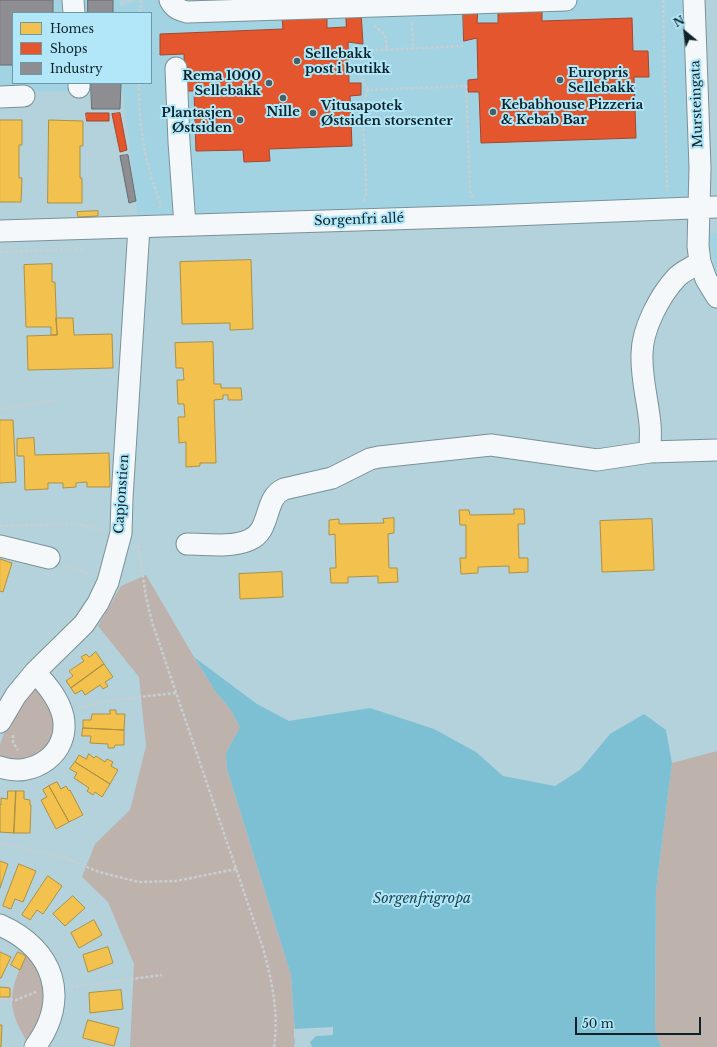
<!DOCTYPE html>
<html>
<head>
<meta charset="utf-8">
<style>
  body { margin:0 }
  #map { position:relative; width:717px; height:1047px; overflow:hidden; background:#b4d2db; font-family:"Libre Baskerville",serif }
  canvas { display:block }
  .legend { position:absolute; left:12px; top:12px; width:140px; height:72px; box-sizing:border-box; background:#b1e7f8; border:1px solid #6f98a5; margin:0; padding:5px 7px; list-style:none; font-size:12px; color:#0c2228 }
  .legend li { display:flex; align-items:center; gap:8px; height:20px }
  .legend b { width:20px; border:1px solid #6f98a5 }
  .north { position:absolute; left:665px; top:12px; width:40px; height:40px; -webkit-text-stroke:3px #b1e7f8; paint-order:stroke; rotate:331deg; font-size:11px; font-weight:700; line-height:16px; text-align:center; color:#0c2228 }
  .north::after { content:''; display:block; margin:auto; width:14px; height:18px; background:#0c2228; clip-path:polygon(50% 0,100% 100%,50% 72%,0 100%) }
  .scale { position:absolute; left:575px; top:1017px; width:126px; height:18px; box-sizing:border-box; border:2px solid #0c2228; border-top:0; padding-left:5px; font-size:12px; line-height:14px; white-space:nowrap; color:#0c2228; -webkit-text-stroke:3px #b1e7f8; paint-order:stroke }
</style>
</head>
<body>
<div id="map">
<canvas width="717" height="1047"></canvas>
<ul class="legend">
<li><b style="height:11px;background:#f2c14e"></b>Homes</li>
<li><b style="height:11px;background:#e4572e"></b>Shops</li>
<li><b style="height:11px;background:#8d8d92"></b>Industry</li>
</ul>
<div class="north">N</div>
<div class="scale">50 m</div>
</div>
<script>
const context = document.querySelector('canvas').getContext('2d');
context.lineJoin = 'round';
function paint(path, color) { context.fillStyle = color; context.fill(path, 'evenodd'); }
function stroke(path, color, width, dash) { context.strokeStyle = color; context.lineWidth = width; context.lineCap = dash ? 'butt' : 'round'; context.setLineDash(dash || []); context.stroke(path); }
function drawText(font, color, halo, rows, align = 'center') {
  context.font = font + ' "Libre Baskerville",serif'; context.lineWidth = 4; context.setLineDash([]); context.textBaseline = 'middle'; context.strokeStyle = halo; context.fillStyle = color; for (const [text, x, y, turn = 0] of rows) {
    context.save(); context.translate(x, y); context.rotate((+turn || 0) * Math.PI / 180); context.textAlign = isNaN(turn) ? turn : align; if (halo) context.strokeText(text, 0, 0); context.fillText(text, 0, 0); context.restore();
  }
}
paint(new Path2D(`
  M0,0H120V6L139,0H688L699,208L139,227L123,92L0,91ZM13,13H151V83H13Z
  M717,233V277L708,234Z`), '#a2d3e2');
paint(new Path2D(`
  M146,575L194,657L216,692L230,709L240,727L226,753L227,769L291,975L296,1047H130L134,964L108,902L82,877L95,844L130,810L146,746L139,677L98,626L121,586Z
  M37,689L44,693L59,726L40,759L0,761V744L3,736L10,720L32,690Z
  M717,751V1047H661L655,1031L656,890L672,763Z
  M30,951L48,996L29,1047C24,1035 15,1022 13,1010C9,990 19,967 30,951Z`), '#beb2ad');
paint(new Path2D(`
  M194,657L257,704L289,721L370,708L434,729L476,752L503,776L555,786L580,770L610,734L644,714L666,730L672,763L656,890L655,1031L661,1047H296L291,975L227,769L226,753L240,727L230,709L216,692Z`), '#7dc0d4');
paint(new Path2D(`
  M333,1027V1035L316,1036L310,1042L312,1047H294L295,1040L294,1037V1029Z`), '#b4d2db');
const homes = new Path2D(`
  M0,120H22V145H19V178H22L21,202H0Z
  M49,120L83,121V146H80V178H82V203H48Z
  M98,211V216L78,217L77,212Z
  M251,260L253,329L230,330V323L182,324L180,262Z
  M52,264V282H55L57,335H51V327H26L24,265Z
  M56,318H73L74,335L112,334L113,368L28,370L27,336L57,335Z
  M213,342L214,384H221V388H241L242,400H228V395H223V399L214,400L216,463H200V466L186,467V442L179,443L178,417H185L184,404H178L177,380H184L183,368H176L175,343Z
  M0,420H13L16,482L0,483Z
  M34,438L35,455L109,453L110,487H87V482L76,483V487L63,488V483H48V489L25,490L24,456H17V439Z
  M514,509H524L525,524H518L519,558H528V572L509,573V566L478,567V573L461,574L460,558H466V525H460L459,510H469L470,515L514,514Z
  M394,518V533L388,534L389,568H397L398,582L378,583V576L348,577V583H331L330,568H336L335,534L329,535V520L339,519V524L384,523L383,519Z
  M652,519L654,570L602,572L600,521Z
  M0,559L12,563L3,592L0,591Z
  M282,572L283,597L240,599L239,574Z
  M96,652L104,664L71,688L66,681L73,676L69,671L84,661L81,657L86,654L89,657Z
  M104,664L113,677L105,682L108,686L103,689L100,685L85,695L82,690L75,694L71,688Z
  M110,710H116V714H125L124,730L83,728V720H91L92,714H110Z
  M83,728L124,730V745H115L114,748H108V744L90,743L91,736H82Z
  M89,754L94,758L96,756L105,762L107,759L113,762L111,766L118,770L110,784L75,762L79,755L86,759Z
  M75,762L110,784L102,797L95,792L93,795L87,791L89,788L74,778L77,773L70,769Z
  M57,782L61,789L66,786L69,791L70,790L83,815L69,822L49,786Z
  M49,786L69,822L56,829L41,800L47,797L43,790Z
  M8,791H16L14,833L0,832V804L1,805V798L7,799Z
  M16,791H24V799L30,800V805H31L30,833H14Z
  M0,861L8,864L0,888Z
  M19,864L36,871L23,902L15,899L11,909L3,906Z
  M48,876L62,886L43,914L37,910L30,920L22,915Z
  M73,896L85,908L65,926L53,914Z
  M94,920L102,935L79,948L71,933Z
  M108,947L113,963L88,972L83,955Z
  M0,952L11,957L1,978H0Z
  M18,952L26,956L20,970L11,965Z
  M0,987L10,988V997H0Z
  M121,990L123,1009L90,1013L89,993Z
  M88,1020L119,1028L114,1046L83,1038Z
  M0,1025H2L1,1047H0Z`);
paint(homes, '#f2c14e');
stroke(homes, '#ad9143', 1);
const shops = new Path2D(`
  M463,9H478L477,23H498V11L542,10V21L632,18L633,51H648L649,77H634L636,138L481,143L479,92H468V80L478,79L477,38L464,41Z
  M346,12H361L363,44L348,42L349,83H361V95L350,96L352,146L269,149L270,161L244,162L243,150L196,151L194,91H185L184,54L160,55V34L283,29L282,18L327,17V28L346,27Z
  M86,113H109V121H87Z
  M120,113L127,150L120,152L112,114Z`);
paint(shops, '#e4572e');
stroke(shops, '#a3472c', 1);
const industry = new Path2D(`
  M0,0H53V13H13V65H0Z
  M88,0H113V13H88Z
  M91,83H121L120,109H92Z
  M128,155L136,201L129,203L120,156Z`);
paint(industry, '#8d8d92');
stroke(industry, '#666d72', 1);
const minor = new Path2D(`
  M73,0L74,13
  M170,0C174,8 179,10 187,12L566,0
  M694,0L700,168L698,246L700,262L706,279L717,297
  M176,68L179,142L185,225
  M79,83V87
  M0,97L24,96
  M0,231L487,216L717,207
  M650,452C650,443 651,433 650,424C648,401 641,378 642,354C642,329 660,295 677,277C683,271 693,267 700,262
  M187,544C207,544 231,548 249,540C272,531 263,498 284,489L332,478L370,459L379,457L491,445L597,460L650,452L717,450
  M0,546L49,558
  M0,722L16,695L35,672L84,624L98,603L108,582L121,533L122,498L139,227
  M0,767C33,779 71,753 63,716C59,699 47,685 35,672
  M0,925C54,949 71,998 35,1047`);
stroke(minor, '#7a9198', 23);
stroke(new Path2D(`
  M663,0L667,191
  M140,13L141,0
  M412,23L413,49
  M374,25L385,35L387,49
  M139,83C139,110 141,137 148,164C151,177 156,190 160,203V208
  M368,90L362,78L361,51L463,46
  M364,201L366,194V176L362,104L368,90L466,86L470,191L473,198
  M0,252L83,249
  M0,409C20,408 38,401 58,400
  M0,526L75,524L102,530
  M138,545L146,597L152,622L263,948C272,981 279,1013 274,1047
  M66,565L91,575
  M79,708L112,700L176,693
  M13,735V743L18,750
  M0,843L63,857L99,872L139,882L176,881L236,869
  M71,987L162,975
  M0,999L16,1000L36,992`), '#c6cfd2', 2.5, [3, 2]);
stroke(minor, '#f4f8fa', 21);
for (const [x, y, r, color] of [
  [297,61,4,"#476067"],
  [560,80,4,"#476067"],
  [269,83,4,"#476067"],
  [283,98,4,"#476067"],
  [493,112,4,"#476067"],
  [313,113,4,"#476067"],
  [240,120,4,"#476067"]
]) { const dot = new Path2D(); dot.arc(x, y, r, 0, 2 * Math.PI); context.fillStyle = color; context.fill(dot); stroke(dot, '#b1e7f8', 1.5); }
drawText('bold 13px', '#0c2228', '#b1e7f8', [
  ["Sellebakk",305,54],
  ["post i butikk",305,69],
  ["Europris",568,73],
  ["Sellebakk",568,88],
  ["Rema 1000",261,76,"right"],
  ["Sellebakk",261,91,"right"],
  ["Kebabhouse Pizzeria",501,105],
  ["& Kebab Bar",501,120],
  ["Vitusapotek",321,106],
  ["Østsiden storsenter",321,121],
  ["Nille",283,112,"center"],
  ["Plantasjen",232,113,"right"],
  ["Østsiden",232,128,"right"]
], 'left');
drawText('13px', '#0c2228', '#b1e7f8', [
  ["Mursteingata",697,104,-92],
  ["Sorgenfri allé",359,220,-2],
  ["Capjonstien",122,494,-86]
]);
drawText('italic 14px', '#1f4550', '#b1e7f8', [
  ["Sorgenfrigropa",422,899]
]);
</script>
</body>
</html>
